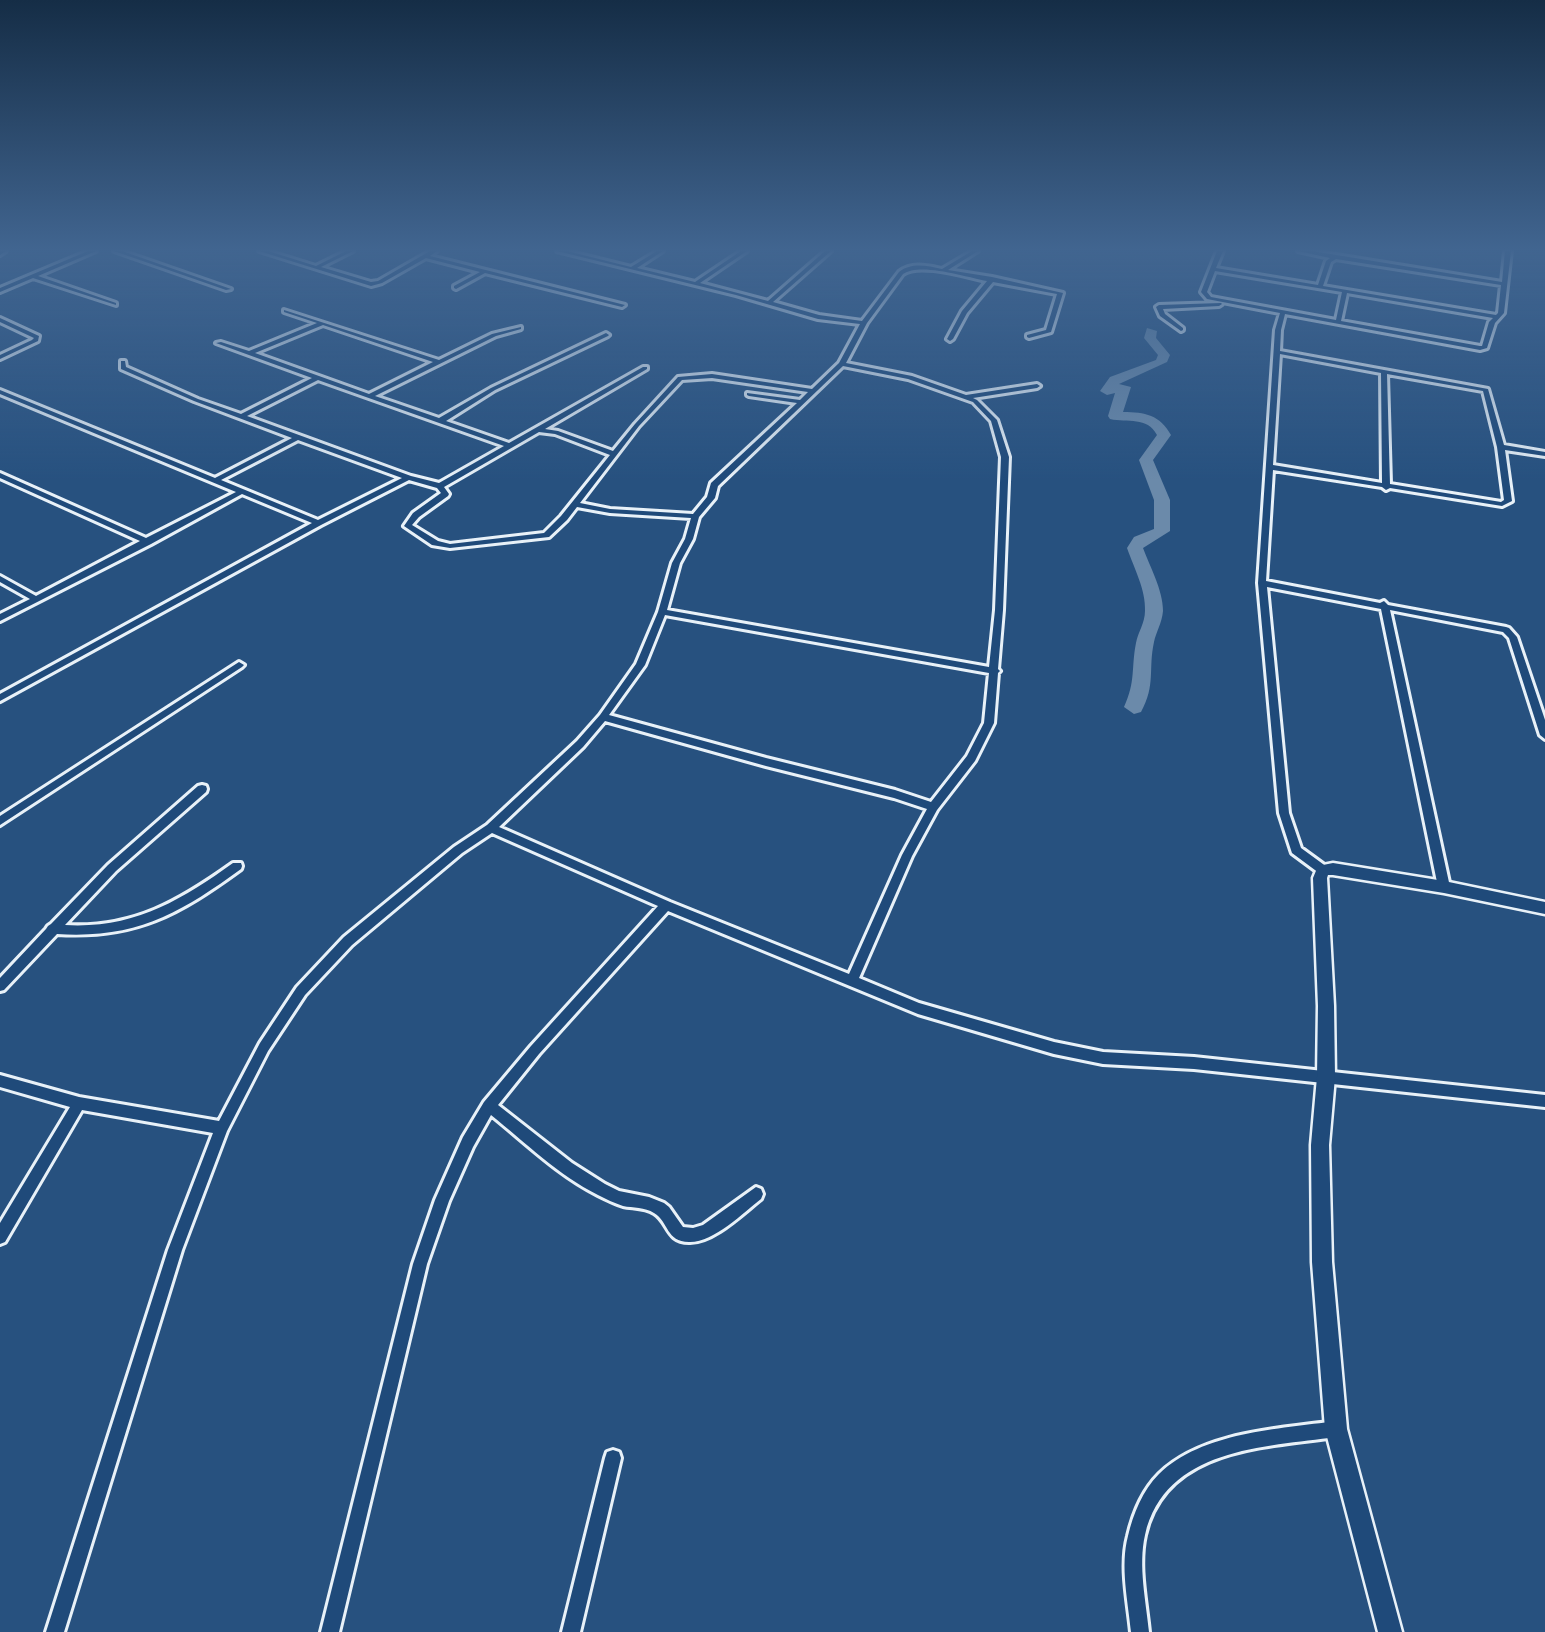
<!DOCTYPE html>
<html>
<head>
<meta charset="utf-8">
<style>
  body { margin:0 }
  canvas { display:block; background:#27517f }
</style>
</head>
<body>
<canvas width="1545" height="1632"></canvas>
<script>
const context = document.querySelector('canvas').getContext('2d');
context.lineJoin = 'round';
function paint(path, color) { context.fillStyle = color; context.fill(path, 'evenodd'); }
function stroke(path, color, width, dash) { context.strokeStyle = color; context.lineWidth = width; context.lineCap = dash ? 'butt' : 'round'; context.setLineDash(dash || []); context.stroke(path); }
paint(new Path2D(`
  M1147,328L1157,331L1156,338L1170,355L1167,362L1119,384L1131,387L1123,412C1145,412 1160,415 1171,435L1153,460L1170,500V531L1143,548C1150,567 1163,590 1163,611C1162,623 1156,632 1154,642C1148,669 1156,685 1141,712L1134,714L1124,707C1136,681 1131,668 1136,643C1138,632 1145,623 1145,611C1146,590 1134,568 1127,548L1134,537L1154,529V500L1139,460L1157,435C1147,416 1128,423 1110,419L1108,416L1115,393L1107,395L1100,391L1110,377L1156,360L1158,355L1144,338Z`), '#6b8aaa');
const street = new Path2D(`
  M0,251H6L0,255Z
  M88,251H96L38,276L116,303V305L33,278L0,292V288Z
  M114,251H122L231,289L226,290Z
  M259,251H268L316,266L346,251H353L321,267L371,282L378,281L430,251H437L430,256L625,305L622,307L485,273L456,289L454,288V286L480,272L426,258L382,283L371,286Z
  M557,251H567L631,267L657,251H663L637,268L695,282L741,251H747L700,283L768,301L825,251H831L773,302L819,315L862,321L899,272C912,262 927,266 942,269L972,251H978L948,270L992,277L1063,293L1051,332L1029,338L1027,337V335L1046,330L1057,294L993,282L967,313L953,339L950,341L947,339L962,311L987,281C966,277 920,262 903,274L867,323L846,363L912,376L966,395L1037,384L1040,386L1037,388L973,398L977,400L997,420L1009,457L1003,610L998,669L1000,671L998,673L994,723L975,761L937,810L912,856L859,978L919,1003L1054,1042L1103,1052L1194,1057L1545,1095V1107L1194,1069L1103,1064L1054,1054L918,1014L668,911L539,1054L498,1105L572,1163L605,1184L619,1191L649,1197L664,1203L669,1207L683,1227L693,1228L703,1225L756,1187L761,1189L763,1194L761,1199C743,1213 713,1243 689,1242C666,1242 669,1222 654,1213C645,1207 633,1208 623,1206C614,1203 606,1199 598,1195C558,1175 526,1143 491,1115L473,1147L449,1201L427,1264L339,1632H321L413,1264L435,1200L463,1137L484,1102L531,1046L658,906L492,833L462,853L352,945L305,995L268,1051L227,1131L182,1250L64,1632H46L168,1250L213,1133L82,1110L5,1242L0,1244V1223L70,1107L0,1087V1075L79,1097L219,1121L260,1043L297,987L344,937L454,847L487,825L577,741L600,715L636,664L658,612L672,563L685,539L691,518L610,513L577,507L567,520L549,537L450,548L432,545L404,526L413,513L441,493L437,488L409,480L321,525L0,701V694L312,523L242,494L151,544L0,621V614L30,599L0,582V576L36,596L140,541L0,478V473L146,538L236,492L0,394V390L215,478L292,438L194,401L121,369V361H125L126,367L198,399L241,414L312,378L216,343L221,342L249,351L317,323L284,312V310L439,360L492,334L521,327V329L496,336L375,396L439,418L491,388L606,333L609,335L608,336L495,390L446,421L509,443L643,367H647V369L545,429L558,431L613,451L635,424L678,377L712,374L812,389L839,363L860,324L818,319L736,295ZM323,325L433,362L369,394L255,353ZM843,366L908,379L973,402L991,421L1001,457L995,610L989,667L667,610L680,563L693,539L699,517L715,498L718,486ZM712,378L808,392L800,400L747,393V395L749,396L797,403L711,483L707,497L693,514L610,509L580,503L639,426L682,380ZM318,380L504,446L439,483L411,476L247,416ZM539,432L555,434L610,455L561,516L544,533L450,544L438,541L412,525L419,517L448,496L449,494L444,487ZM298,440L402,478L318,520L221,480ZM665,615L989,673L984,723L967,756L931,802L895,790L766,758L609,715L645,665ZM605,721L766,766L894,798L927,809L902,855L849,974L670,902L499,827L583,747Z
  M1217,251H1223L1216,268L1318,285L1326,261L1330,258L1298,251H1312L1502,282L1505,251H1511L1504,313L1495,323L1487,348L1480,350L1285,314L1281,330L1280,351L1488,389L1504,445L1545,452V456L1505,450L1512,501L1502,506L1390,488L1386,490L1382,487L1273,470L1266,581L1380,603L1384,601L1388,605L1506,627L1509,628L1517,637L1545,720V739L1540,735L1509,638L1503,632L1390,610L1450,887L1448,890L1444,892L1440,890L1438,887L1381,609L1267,587L1289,813L1301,848L1327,867L1328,870L1327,873H1319L1292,853L1291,850L1279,813L1258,583L1275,330L1280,313L1207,299L1201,292ZM1336,259L1501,285L1498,313L1496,315L1323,286L1331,262ZM1215,271L1342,292L1336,320L1211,297L1207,292ZM1347,293L1493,318L1489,322L1482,346H1480L1341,321ZM1280,354L1381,373L1382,483L1273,465ZM1387,374L1483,391L1497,447L1504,500L1501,502L1390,484Z
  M1221,303L1222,304L1219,306L1163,309L1165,314L1183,328V330L1181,331L1160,316L1156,307L1159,305Z
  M0,318L39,336L38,341L0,359V355L32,340L34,338L0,322Z
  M239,662L244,665L242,667L0,825V816Z
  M202,785L206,786L207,789L206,792L116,871L65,925C133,929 180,901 233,863H241L242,866L241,869C179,914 136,939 57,934L4,990L0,991V978L46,929L48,926L51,924L108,865L198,786Z
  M1336,1421L1342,1423L1344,1429L1342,1435L1336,1437C1264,1447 1165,1448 1145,1535C1138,1566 1146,1601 1149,1632H1131C1128,1601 1120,1566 1128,1536C1133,1514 1143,1490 1159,1474C1202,1432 1279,1429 1336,1421Z
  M613,1450L619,1452L621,1458L580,1632H562L605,1458L607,1452Z`);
const secondary = new Path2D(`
  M1333,863L1444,881L1545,902V914L1444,893L1333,875H1328L1327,878L1334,1006L1335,1077L1329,1145L1332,1262L1347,1429L1402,1632H1378L1325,1429L1312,1262L1311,1145L1317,1077L1318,1006L1313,878L1318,866Z`);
stroke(street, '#e8f1f8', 6);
stroke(secondary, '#e8f1f8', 5);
paint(street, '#1f4a7a');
paint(secondary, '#1f4a7a');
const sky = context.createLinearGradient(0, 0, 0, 480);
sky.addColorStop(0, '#152d46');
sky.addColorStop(0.52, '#416590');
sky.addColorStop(1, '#41659000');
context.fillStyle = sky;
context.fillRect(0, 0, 1545, 480);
</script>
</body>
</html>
